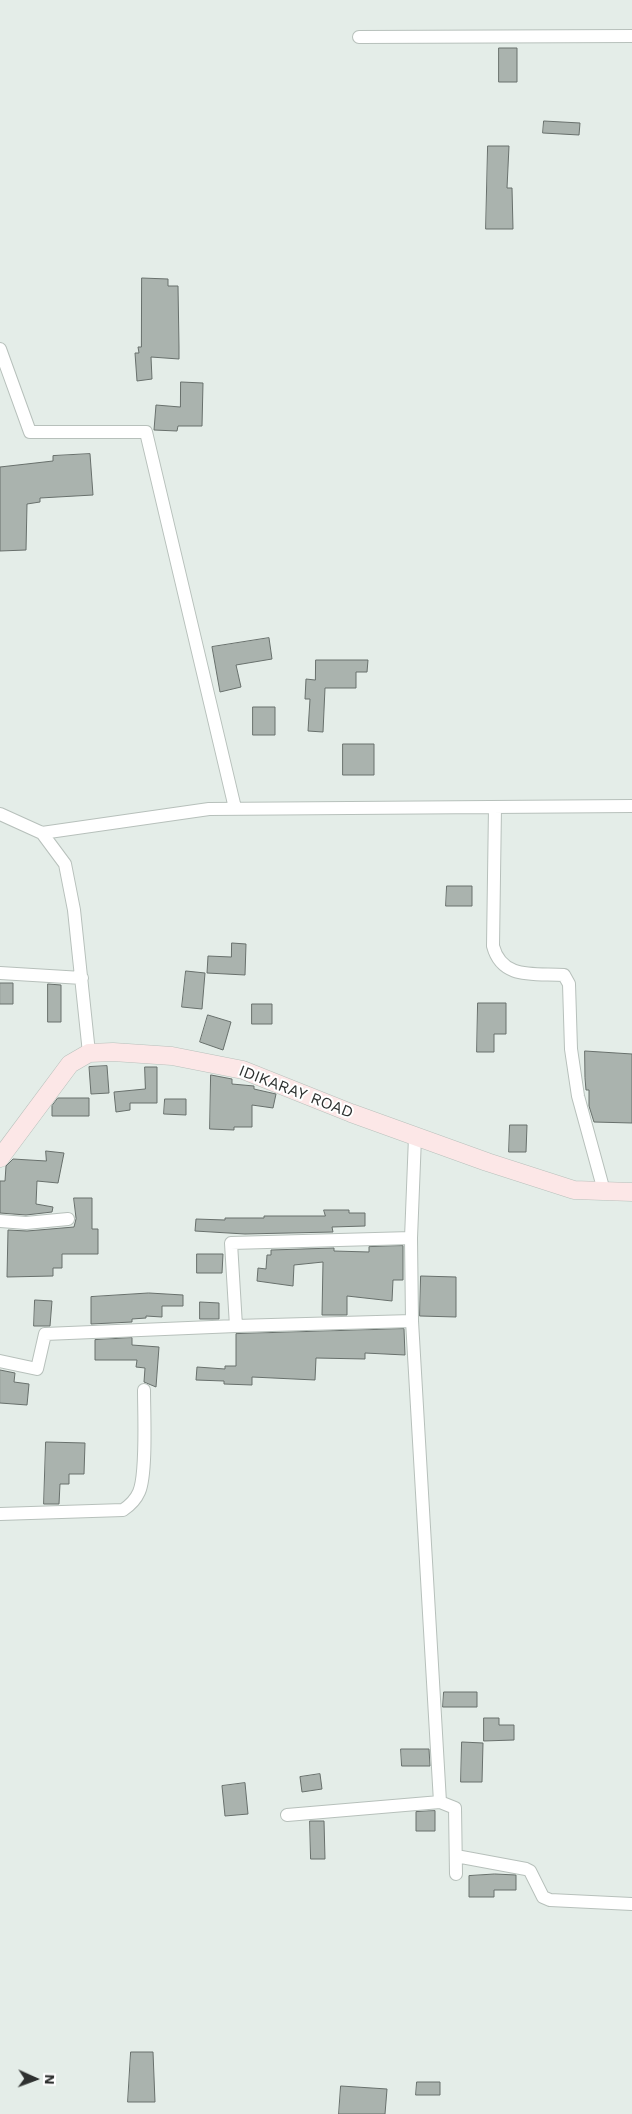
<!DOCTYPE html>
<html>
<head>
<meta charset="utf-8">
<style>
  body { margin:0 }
  #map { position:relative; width:632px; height:2114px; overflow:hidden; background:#e4ede8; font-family:"Work Sans",sans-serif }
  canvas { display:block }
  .north { position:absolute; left:10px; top:2054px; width:50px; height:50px; -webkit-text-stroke:4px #fff; paint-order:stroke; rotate:92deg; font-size:14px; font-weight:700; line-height:20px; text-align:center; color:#2e3130 }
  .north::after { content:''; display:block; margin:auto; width:18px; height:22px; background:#2e3130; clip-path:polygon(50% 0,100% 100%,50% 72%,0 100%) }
</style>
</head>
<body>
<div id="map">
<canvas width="632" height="2114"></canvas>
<div class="north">N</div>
</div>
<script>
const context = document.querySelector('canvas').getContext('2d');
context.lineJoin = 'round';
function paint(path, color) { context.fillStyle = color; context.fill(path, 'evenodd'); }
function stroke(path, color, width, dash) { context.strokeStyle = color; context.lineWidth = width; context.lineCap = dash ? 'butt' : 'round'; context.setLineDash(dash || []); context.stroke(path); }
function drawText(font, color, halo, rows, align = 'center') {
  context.font = font + ' "Work Sans",sans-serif'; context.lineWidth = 4; context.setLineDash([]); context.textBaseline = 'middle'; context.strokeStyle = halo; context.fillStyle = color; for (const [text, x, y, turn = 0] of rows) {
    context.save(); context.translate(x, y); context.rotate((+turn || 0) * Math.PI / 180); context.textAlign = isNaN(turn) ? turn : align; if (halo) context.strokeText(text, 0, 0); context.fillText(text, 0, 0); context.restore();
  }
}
const building = new Path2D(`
  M499,48H517V82H499Z
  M544,121L580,123L579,135L543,133Z
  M488,146H509L507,188H512L513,229H486Z
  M142,278L168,279V286H178L179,347V359L151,357L152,379L137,381L135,353H139L138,347H141Z
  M181,382L203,383L202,426H178L177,431L154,430L156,405L180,407Z
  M90,454L93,495L40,498V502L27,504L26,550L0,551V467L53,461V456Z
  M269,638L272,659L236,665L241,687L220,692L212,647Z
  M316,660H368L367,672H356V688H325L323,732L308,731L310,699H305L306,679L315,680Z
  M253,707H275V735H253Z
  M343,744H374V775H343Z
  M447,886H472V906H446Z
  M232,943L246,944L245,975L207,973L208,956L231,957Z
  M186,971L205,973L202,1009L182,1007Z
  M0,983H13V1004H0Z
  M48,984L61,985V1022H48Z
  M478,1003H506V1034H494V1052H477Z
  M252,1004H272V1024H252Z
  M208,1015L231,1022L223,1050L200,1042Z
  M585,1051L632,1054V1123L594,1122L589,1106V1090H586L585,1078Z
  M107,1066L109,1093L91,1094L89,1067Z
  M145,1067H157V1103H130V1110L116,1112L114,1092L145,1089Z
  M211,1075L232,1079V1084L254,1086V1089L276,1094L273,1108L252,1105V1127H234V1130L210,1129Z
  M58,1098H89V1116H52V1106Z
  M165,1099H186V1115L164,1114Z
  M510,1125H527L526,1152H509Z
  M46,1151L64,1153L58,1183L37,1181L36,1204L53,1207L52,1212L26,1215L0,1213V1181H5L6,1166L13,1159L46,1161Z
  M74,1198H92V1229H98V1254H62V1268H53V1276L7,1277L8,1230L27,1231L74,1227L76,1219Z
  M324,1210H349V1213H365V1226L332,1227L333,1232L245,1234L195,1231L196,1219L225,1220V1218H264V1216H325Z
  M403,1246V1280H393L392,1301L347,1296V1315H322L323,1262L294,1265L293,1286L257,1281L258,1268L266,1269L267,1255H271V1250L334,1248V1251L369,1252V1247Z
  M197,1254H223L222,1273H197Z
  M421,1276L456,1277V1317L420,1316Z
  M149,1293L183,1295V1306H162V1317L146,1316V1318L132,1319V1322L91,1324V1297Z
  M35,1300L52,1301L50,1326H34Z
  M200,1302L219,1303V1319H200Z
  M404,1329L405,1355L365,1353V1359L316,1358L315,1380L252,1377V1385L224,1384V1381L196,1380L197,1367L225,1369V1366H236V1334Z
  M132,1338V1345L159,1347L156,1387L144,1382L145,1368L136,1367L137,1360H95V1340Z
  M0,1370L15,1373L14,1382L29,1384L27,1405L0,1403Z
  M46,1442L85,1443L84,1474H69V1484H60L59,1504H44Z
  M444,1692H477V1707H443Z
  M484,1718H499V1725H514V1740L484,1741Z
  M462,1742L483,1743L482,1782H461Z
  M401,1749H429L430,1766H402Z
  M320,1774L322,1789L302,1792L300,1777Z
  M245,1783L248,1814L225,1816L222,1786Z
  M435,1811V1831H416V1812Z
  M310,1821H324L325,1859H311Z
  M495,1874L516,1875V1890H494V1897H469V1876Z
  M131,2052H153L155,2102H128Z
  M417,2082H440V2095H416Z
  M341,2086L387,2089L385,2114H339Z`);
paint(building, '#aab3ae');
stroke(building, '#68706c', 1);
const street = new Path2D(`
  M359,37L632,36
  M0,349L30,432H146L235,808
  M495,807L493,946C502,980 534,973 564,975L569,984L571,1049L578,1096L604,1191
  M0,814L42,833L65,864L74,910L89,1053
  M42,833L209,809L632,806
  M0,973L82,978
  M415,1137L411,1238L412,1321L440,1802
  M0,1221L26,1223L68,1219
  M411,1238L231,1243L236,1326L412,1321
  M0,1361L37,1369L45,1334L236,1326
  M0,1514L123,1510C129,1506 136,1499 139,1492C147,1474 144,1413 144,1390
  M287,1815L440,1802L455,1808L456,1874
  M456,1856L526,1869L530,1871L543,1897L550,1900L632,1904`);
const secondary = new Path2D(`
  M0,1158L70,1064L89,1053L113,1052L172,1056L243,1070L351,1113L487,1162L574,1190L632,1192`);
stroke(street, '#b7c0bb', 14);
stroke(secondary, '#b7c0bb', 19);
stroke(street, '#fff', 12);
stroke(secondary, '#fce7e7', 18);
drawText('16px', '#2e3130', '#fff', [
  ["IDIKARAY ROAD",296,1092,21]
]);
</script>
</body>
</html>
